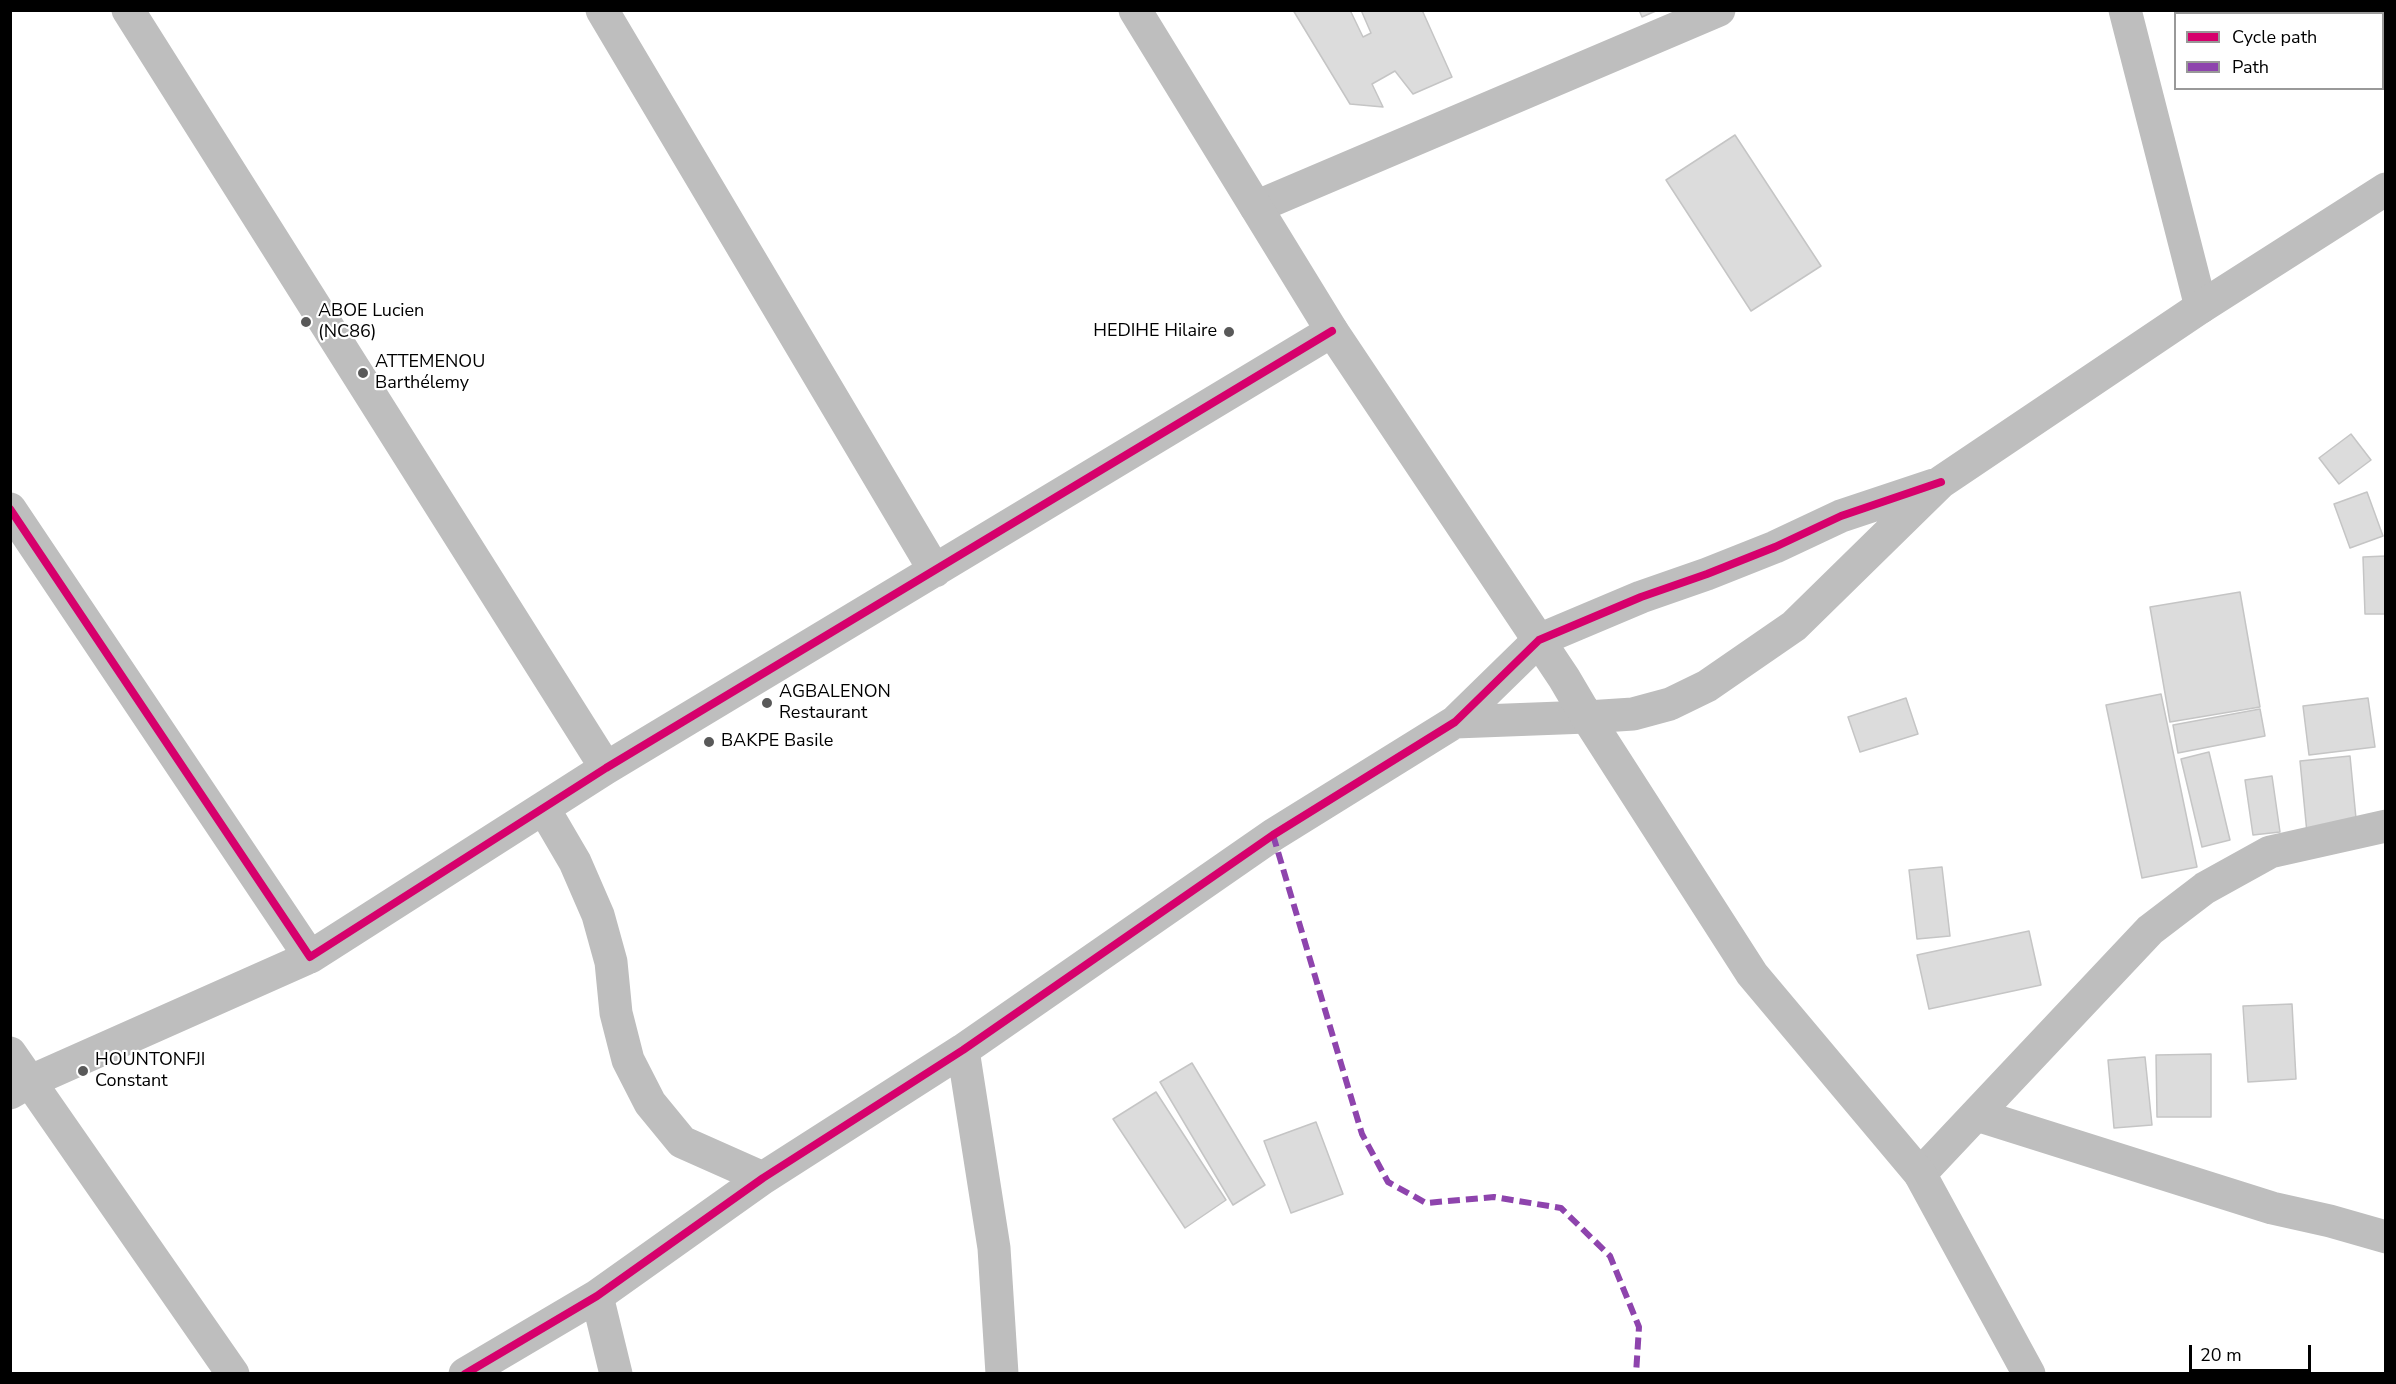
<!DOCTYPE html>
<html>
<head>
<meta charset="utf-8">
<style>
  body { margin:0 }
  #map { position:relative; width:2396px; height:1384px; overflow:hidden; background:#fff; font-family:"Nunito Sans",sans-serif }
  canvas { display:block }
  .frame { position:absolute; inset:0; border:12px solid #000; pointer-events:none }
  .legend { position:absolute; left:2174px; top:12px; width:210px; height:78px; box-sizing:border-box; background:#fff; border:2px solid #999; margin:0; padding:8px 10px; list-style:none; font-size:18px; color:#000 }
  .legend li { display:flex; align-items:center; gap:12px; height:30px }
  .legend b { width:30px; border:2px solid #999 }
  .scale { position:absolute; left:2189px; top:1345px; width:122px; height:27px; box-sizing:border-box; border:3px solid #000; border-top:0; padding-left:8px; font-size:18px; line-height:21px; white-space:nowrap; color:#000; -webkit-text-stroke:4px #fff; paint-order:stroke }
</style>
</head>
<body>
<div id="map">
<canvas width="2396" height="1384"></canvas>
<div class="frame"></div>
<ul class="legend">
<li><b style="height:8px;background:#d6006c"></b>Cycle path</li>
<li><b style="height:8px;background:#8e44ad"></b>Path</li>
</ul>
<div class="scale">20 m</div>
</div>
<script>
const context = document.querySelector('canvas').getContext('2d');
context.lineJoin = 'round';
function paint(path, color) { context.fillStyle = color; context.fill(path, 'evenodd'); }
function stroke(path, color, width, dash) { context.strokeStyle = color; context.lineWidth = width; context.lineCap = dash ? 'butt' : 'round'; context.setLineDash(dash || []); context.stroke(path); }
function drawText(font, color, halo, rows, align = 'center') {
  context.font = font + ' "Nunito Sans",sans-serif'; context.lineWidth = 4.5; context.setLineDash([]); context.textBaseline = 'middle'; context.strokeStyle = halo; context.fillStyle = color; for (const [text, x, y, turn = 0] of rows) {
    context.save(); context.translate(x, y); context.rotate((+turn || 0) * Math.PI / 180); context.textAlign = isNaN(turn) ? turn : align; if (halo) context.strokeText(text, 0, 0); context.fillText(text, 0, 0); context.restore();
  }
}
const building = new Path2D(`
  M1293,10H1350L1363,37L1371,33L1361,10H1422L1452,77L1413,94L1395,71L1372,84L1383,107L1350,104Z
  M1639,10H1658L1642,17Z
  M1735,135L1821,266L1751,311L1666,180Z
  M2351,434L2371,460L2339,484L2319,458Z
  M2367,492L2383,536L2350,548L2334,504Z
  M2386,556V614H2365L2363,557Z
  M2240,592L2260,707L2170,722L2150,607Z
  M2161,694L2197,867L2142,878L2106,705Z
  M1906,698L1918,734L1860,752L1848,717Z
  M2368,698L2375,747L2309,755L2303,706Z
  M2260,709L2265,736L2178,753L2173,725Z
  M2209,752L2230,840L2202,847L2181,759Z
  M2350,756L2357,829L2307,833L2300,761Z
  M2272,776L2280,832L2253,835L2245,780Z
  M1942,867L1950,936L1917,939L1909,870Z
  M2029,931L2041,985L1929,1009L1917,955Z
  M2292,1004L2296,1079L2248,1082L2243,1006Z
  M2211,1054V1117H2157L2156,1055Z
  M2145,1057L2152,1125L2114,1128L2108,1060Z
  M1192,1063L1265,1185L1233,1205L1160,1082Z
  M1156,1092L1226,1200L1185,1228L1113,1119Z
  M1316,1122L1343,1194L1291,1213L1264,1141Z`);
paint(building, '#dcdcdc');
stroke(building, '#c5c5c5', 1.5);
stroke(new Path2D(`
  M128,10L606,768
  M602,10L935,571
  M2125,10L2201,307
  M1256,207L1719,10
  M10,509L310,957L606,768L1332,331
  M1455,722L1587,717
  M544,809L575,862L598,915L611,962L616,1013L628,1060L650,1103L682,1142L763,1178
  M963,1050L994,1248L1002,1374
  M10,1053L233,1374
  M10,1093L31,1081L310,957
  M1977,1115L2272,1208L2330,1221L2386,1237
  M1920,1174L2150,930L2205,888L2270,852L2386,826
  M597,1296L616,1374
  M465,1374L597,1296L763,1178L963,1050L1273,835L1455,722L1539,640`), '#bebebe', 33);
stroke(new Path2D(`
  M1135,10L1332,331L1564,678L1587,717L1752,974L1920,1174L2029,1374
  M1539,640L1641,597L1707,574L1775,547L1841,516L1934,485
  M1587,717L1633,714L1670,704L1707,686L1794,626L1941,482L2201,307L2386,189`), '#bebebe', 33);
stroke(new Path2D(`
  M1273,835L1362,1134L1388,1182L1426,1203L1494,1197L1561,1208L1610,1256L1639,1327L1636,1374`), '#8e44ad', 6, [12, 6]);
stroke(new Path2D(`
  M10,509L310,957L606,768L1332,331
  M465,1374L597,1296L763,1178L963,1050L1273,835L1455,722L1539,640L1641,597L1707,574L1775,547L1841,516L1941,482`), '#d6006c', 8);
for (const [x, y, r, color] of [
  [306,322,6,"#595959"],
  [1229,332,6,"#595959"],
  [363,373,6,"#595959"],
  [767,703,6,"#595959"],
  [709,742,6,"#595959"],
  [83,1071,6,"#595959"]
]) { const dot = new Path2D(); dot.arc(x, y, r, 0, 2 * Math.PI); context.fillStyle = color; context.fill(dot); stroke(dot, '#fff', 2); }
drawText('18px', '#000', '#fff', [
  ["ABOE Lucien",318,312],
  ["(NC86)",318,333],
  ["HEDIHE Hilaire",1217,332,"right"],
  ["ATTEMENOU",375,363],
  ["Barthélemy",375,384],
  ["AGBALENON",779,693],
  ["Restaurant",779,714],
  ["BAKPE Basile",721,742],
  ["HOUNTONFJI",95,1061],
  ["Constant",95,1082]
], 'left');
</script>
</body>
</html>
